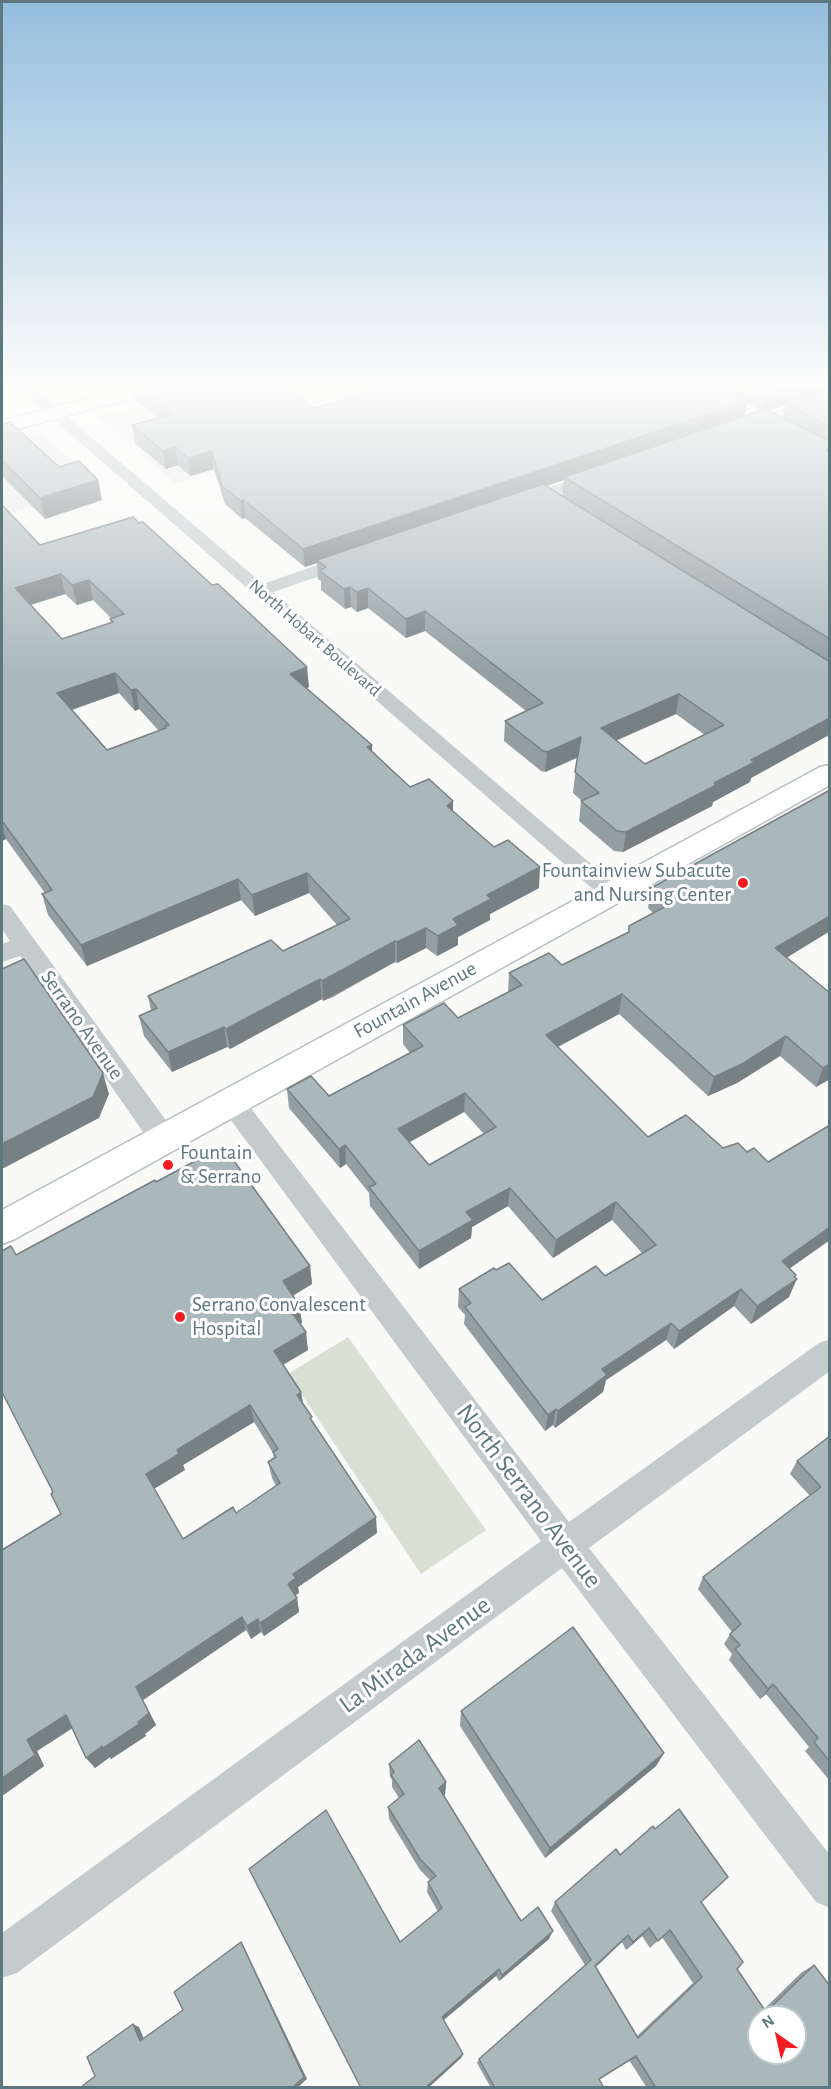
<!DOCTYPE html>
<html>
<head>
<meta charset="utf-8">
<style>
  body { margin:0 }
  #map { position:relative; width:831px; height:2089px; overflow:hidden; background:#f9f9f7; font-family:"Alegreya Sans",sans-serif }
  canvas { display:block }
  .frame { position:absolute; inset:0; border:3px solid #5d787f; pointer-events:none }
  .north { position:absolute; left:747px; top:2005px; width:60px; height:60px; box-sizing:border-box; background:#fff; border:2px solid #bec9cc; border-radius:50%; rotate:326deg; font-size:16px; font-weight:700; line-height:24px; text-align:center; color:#5d787f }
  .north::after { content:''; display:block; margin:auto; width:21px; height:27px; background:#f41c20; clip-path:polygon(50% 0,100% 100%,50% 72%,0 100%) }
</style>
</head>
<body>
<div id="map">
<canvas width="831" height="2089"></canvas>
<div class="frame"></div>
<div class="north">N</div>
</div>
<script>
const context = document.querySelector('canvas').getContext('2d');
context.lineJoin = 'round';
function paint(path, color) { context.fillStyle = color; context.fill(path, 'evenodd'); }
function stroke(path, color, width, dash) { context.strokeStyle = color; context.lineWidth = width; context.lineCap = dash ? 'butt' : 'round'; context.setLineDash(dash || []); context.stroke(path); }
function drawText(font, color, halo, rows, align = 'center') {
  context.font = font + ' "Alegreya Sans",sans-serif'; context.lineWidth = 6; context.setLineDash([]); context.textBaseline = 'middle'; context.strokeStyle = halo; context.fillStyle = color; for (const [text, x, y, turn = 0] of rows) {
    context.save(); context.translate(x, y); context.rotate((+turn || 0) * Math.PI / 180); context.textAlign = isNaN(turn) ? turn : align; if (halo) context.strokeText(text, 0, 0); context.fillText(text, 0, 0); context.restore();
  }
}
paint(new Path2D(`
  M219,384H511L175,483L97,417Z
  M41,434L103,486L2,516V445Z`), '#e7e9e8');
paint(new Path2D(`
  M348,1337L486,1530L421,1574L288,1374Z`), '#dbe0d5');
const secondary = new Path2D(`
  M830,765V785L15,1239L2,1244V1210L820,767Z`);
const primary = new Path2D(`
  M140,384H172L170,388L2,433V421Z`);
stroke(secondary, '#b4bec0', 3);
stroke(primary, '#b5bdc0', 3);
paint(new Path2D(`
  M13,384H29L263,584L343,556H355L358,560L355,564L273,592L618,887L621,892L618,897L610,900L602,897Z
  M830,393V402L750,429L745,430L738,426L740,423Z
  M596,471L604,476L602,479L526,505H514L512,502L514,499Z
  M2,904L10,906L173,1130L177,1138L173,1146L163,1149L153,1146L20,956L2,962V944L10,941L2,929Z
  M231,1091L240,1094L569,1522L819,1343L830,1339V1371L589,1548L830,1855V1908L816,1902L562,1568L17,1973L2,1978V1933L541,1541L222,1108L218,1101L222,1094Z`), '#c4cbcd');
paint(secondary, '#fff');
paint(primary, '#fff');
paint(new Path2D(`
  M133,384H280L314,408L396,384H830V447L828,452H830V738L827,736L751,778L750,782L713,802L712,806L623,852L614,851L579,821L581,801H582L573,793L577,758L545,772L541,771L504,741L505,721L526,711L425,631L406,638L368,608L357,612L351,607L345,609L321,590V581L318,579L317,563L305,567L245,518L242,519L225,504L214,469L190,476L178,465L166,469L135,443L132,425L159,418L135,400ZM747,403L762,411L745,416ZM785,405L782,418L768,411ZM564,480L562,496L546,486ZM676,714L705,735L645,764L616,741Z
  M2,424L59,467L102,500L45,519L2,476Z
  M2,505L40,545L309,687L307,688L410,787L453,801V811L539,888L490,914V920L458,937V945L437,956L426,948L397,963L395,962L333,997L323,1001L322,999L230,1049L227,1047L172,1072L144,1036L139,1016L151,1010L148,996L283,951L337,925L309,893L255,916L241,900L87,966L48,915L42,894L45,893L6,839L2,841ZM65,594L77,605L93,600L111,618L110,619L111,623L62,639L31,605ZM119,693L135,711L139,709L159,731L107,750L72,710Z
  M830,790V931L787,957L830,1079L816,1087L780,1056L737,1083L708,1096L619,1014L558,1047L648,1137L789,1268L795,1278L789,1297L751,1324L734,1306L674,1349L666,1340L606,1380L603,1392L555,1428L553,1425L545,1431L464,1324L465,1315L458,1307L459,1289L496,1270L542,1300L605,1276L643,1254L612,1220L553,1258L508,1206L472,1227L471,1238L419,1269L370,1206L369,1193L346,1164L340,1168L289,1108L287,1089L329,1096L410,1053L403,1044V1025L458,1018L508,993L509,973L562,965L628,932L629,926L653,913L648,908L651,888ZM464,1112L484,1134L429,1165L409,1142Z
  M156,1182L310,1266L312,1284L293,1295L299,1305L302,1323L300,1324L308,1350L283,1365L301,1392L303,1403L313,1422L377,1533L298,1587L299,1593L295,1595L297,1598L299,1612L264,1636L261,1632L251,1639L246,1630L143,1700L156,1725L145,1734L146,1736L111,1759L110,1757L95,1768L73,1728L37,1751L44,1766L2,1796V1550L61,1514L53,1492L16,1255ZM254,1422L273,1453L274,1458L268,1462L272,1478L276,1486L236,1513L183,1539L154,1489L185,1470L183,1465Z
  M830,1436V1781L805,1751L809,1747L766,1694L760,1699L729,1660L732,1654L724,1644L730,1634L732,1632L698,1589L703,1577L810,1496L790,1474L797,1461Z
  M461,1711L664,1753L656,1766L545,1858L460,1726Z
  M389,1764L446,1782L445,1795L444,1796L521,1921L549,1939L499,1981L496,1976L444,2020L463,2054L461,2058L428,2088H361L400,1942L438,1912L427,1892L428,1882L430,1880L420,1870L389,1819L388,1807L399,1798L392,1787V1780L390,1777Z
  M620,1855L701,1902L737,1969L764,2009L802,1972L814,1965L830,2088H647L629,2060L599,2079L604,2088H491L477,2063L479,2059L585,1965L551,1911L555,1902ZM642,1936L650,1948L662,1937L693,1983L637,2036L596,1967L622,1942L626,1950Z`), '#929ea2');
paint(new Path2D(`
  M119,384H130L120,387Z
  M801,384H830V392L785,403V405L764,412L768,394Z
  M748,401L744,419L564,477V480L320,562L317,560V563L305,567L303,549Z
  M175,447L178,465L166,469L163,451Z
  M212,451L214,469L190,476L188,458Z
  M98,480L102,500L45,519L40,498Z
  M244,500L245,518L242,519L241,501Z
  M61,574L65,594L20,608L15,588Z
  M89,580L93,600L77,605L72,585Z
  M350,587L351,607L345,609L344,589Z
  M368,588V608L357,612V592Z
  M425,611V631L406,638V619Z
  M307,667L309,687L292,695L290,674Z
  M115,673L119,693L62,713L57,693Z
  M136,689L139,709L135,711L131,690Z
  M679,694L676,714L598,748L601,728Z
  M830,718V727L827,736L751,778L750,782L713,802L712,806L623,852L626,832L714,783L751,760Z
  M581,737L578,757L545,772L547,752Z
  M372,745L373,766L367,747Z
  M453,801V822L447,806Z
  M2,825L6,839L2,841Z
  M540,867L539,888L490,914V920L458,937V945L437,956L438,936L453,919L487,895Z
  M307,873L309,893L255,916L252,895Z
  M238,879L241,900L87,966L81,945Z
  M830,916V931L770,968L775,948Z
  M426,928V948L397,963V942Z
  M395,941V962L323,1001L322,981Z
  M320,979L322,999L230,1049L226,1029Z
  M622,994L619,1014L544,1054L546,1035Z
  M224,1027L227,1047L172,1072L168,1052Z
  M786,1036L780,1056L737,1083L708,1096L714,1077Z
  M830,1064V1079L816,1087L823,1068Z
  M103,1073L109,1094L99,1118L2,1169V1144Z
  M465,1093L464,1112L399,1148L398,1129Z
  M345,1145L346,1164L340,1168L339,1149Z
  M510,1188L508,1206L472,1227L471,1238L419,1269V1251L466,1212Z
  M616,1202L612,1220L553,1258L556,1240Z
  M830,1227V1240L775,1279L782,1261Z
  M310,1266L312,1284L286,1300L283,1281Z
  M796,1275L793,1282L797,1279L789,1297L751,1324L757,1306Z
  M741,1289L734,1306L674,1349L679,1331Z
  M299,1305L302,1323L293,1328L290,1310Z
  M671,1323L666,1340L606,1380L603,1392L555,1428L558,1411L602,1369Z
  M306,1332L308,1350L277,1368L274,1351Z
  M301,1392L304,1409L297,1395Z
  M250,1405L254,1422L183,1465L185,1470L152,1490L146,1474L177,1450Z
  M556,1409L553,1425L545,1431L548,1415Z
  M376,1517L377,1533L298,1587L299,1593L291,1598L288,1584L293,1574Z
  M297,1598L299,1612L264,1636L260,1623Z
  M242,1617L246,1630L143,1700L156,1725L145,1734L146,1736L111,1759L110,1757L95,1768L86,1758L138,1722L136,1687Z
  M258,1619L261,1632L251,1639L247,1626Z
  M773,1684L766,1694L760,1699L768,1689Z
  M66,1715L75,1726L37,1751L44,1766L2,1796V1778L27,1740Z
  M664,1753L656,1766L545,1858L550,1848Z
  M446,1782L445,1795L438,1801L439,1788Z
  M649,1928L642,1936L626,1950L633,1942Z
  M553,1931L549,1939L499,1981L502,1975Z
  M628,1935L622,1942L590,1972L595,1966Z
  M241,1942L244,1947L307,2079L297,2088H292Z
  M499,1969L496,1976L441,2022L442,2017Z
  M133,2024L139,2027L146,2044L140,2041Z
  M463,2054L461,2058L428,2088H425Z`), '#778184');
const building = new Path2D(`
  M135,384H280L314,408L396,384H717L748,401L303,549L244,500L241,501L222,486L212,451L188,458L175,447L163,451L132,425L173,414Z
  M748,384H801L768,394Z
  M830,389V427L785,403Z
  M765,409L830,441V444L826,451L830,452V639L564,477Z
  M10,422L59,467L79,461L98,480L40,498L2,460V424Z
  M543,484L827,660L830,661V718L751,760L755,762L714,783L716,785L626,832L617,831L581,801L599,793L575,772L581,737L547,752L543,751L505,721L543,703L425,611L406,619L368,588L357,592L350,587L344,589L320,571L326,567L317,560ZM679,694L724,725L645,764L601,728Z
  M2,505L40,545L133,517L139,523L143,522L212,585L218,584L307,667L290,674L372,745L367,747L410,787L429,779L453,801L447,806L494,847L508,840L540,867L487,895L491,899L453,919L458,925L438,936L426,928L397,942L395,941L331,976L322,981L320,979L226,1029L224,1027L168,1052L139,1016L157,1008L148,996L271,940L283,951L350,919L307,873L252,895L238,879L81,945L42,894L52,890L27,855L2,821ZM61,574L72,585L89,580L124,614L110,619L113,622L62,639L15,588ZM115,673L131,690L136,689L169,725L165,726L166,728L107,750L57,693Z
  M830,790V916L775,948L830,993V1064L823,1068L786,1036L742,1064L714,1077L622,994L546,1035L648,1137L686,1115L723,1148L738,1143L747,1152L754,1148L768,1162L830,1125V1227L782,1261L796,1275L794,1277L797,1279L757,1306L741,1289L679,1331L671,1323L602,1369L607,1375L558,1411L556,1409L548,1415L465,1307L471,1303L459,1289L494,1268L496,1270L509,1263L542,1300L596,1266L605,1276L656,1245L616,1202L556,1240L510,1188L466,1212L473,1220L419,1251L369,1187L376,1184L345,1145L339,1149L287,1089L311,1076L329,1096L423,1046L403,1025L444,1003L458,1018L522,985L509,973L549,953L562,965L629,932V926L670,904L651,888ZM465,1093L496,1127L429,1165L398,1129Z
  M24,959L103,1073L93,1097L2,1144V969Z
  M212,1152L229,1154L310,1266L283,1281L299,1305L290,1310L306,1332L274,1351L301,1392L297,1395L312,1417L310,1418L376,1517L293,1574L296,1578L288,1584L297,1598L260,1623L258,1619L247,1626L242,1617L136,1687L149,1713L138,1722L139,1724L103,1748L102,1746L86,1758L66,1715L27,1740L35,1755L2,1778V1550L61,1514L51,1494L53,1492L2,1392V1251L11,1246L16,1255L155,1180L156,1182ZM250,1405L278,1449L273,1452L276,1457L268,1462L280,1483L236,1513L233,1507L183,1539L146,1474L179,1454L177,1450Z
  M830,1436V1762L814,1742L818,1738L773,1684L768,1689L735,1649L740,1645L730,1634L741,1624L703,1577L821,1487L797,1461Z
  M573,1627L664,1753L550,1848L461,1711Z
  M419,1740L446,1782L439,1788L521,1921L538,1907L553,1931L502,1975L499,1969L442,2017L463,2054L425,2088H361L249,1869L326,1810L400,1942L442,1908L428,1882L436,1876L420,1859L388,1807L404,1794L391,1775L394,1772L389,1764Z
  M679,1809L728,1877L701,1902L743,1962L737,1969L766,2012L814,1965L830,1986V2088H656L636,2056L599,2079L604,2088H495L479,2059L591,1960L555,1902L616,1849L620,1855L653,1826L655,1829ZM649,1928L658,1941L670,1930L702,1977L638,2038L595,1966L628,1935L633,1942ZM759,2017H795V2053H759Z
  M241,1942L304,2077L292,2088H80L95,2076L87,2057L133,2024L140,2041L183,2010L174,1992Z`);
paint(building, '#aab8bc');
stroke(building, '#778184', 1.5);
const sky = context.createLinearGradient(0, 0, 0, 677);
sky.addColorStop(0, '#95bedd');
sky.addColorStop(0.57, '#fcfcfb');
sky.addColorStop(1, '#fcfcfb00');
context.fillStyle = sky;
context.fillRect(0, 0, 831, 677);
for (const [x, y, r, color] of [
  [743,883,6,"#f41c20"],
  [168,1165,6,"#f41c20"],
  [180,1317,6,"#f41c20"]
]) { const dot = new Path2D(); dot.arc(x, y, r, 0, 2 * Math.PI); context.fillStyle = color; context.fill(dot); stroke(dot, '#fff', 2); }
drawText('18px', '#5d787f', '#fff', [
  ["North Hobart Boulevard",315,638,41]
]);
drawText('21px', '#5d787f', '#fff', [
  ["Fountainview Subacute",731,871,"right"],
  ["and Nursing Center",731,895,"right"],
  ["Fountain",180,1153],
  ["& Serrano",180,1177],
  ["Serrano Convalescent",192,1305],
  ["Hospital",192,1329]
], 'left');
drawText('21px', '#5d787f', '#fff', [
  ["Fountain Avenue",415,1000,-29],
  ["Serrano Avenue",82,1025,55]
]);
drawText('26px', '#5d787f', '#fff', [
  ["North Serrano Avenue",529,1496,53],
  ["La Mirada Avenue",415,1655,-36]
]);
</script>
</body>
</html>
